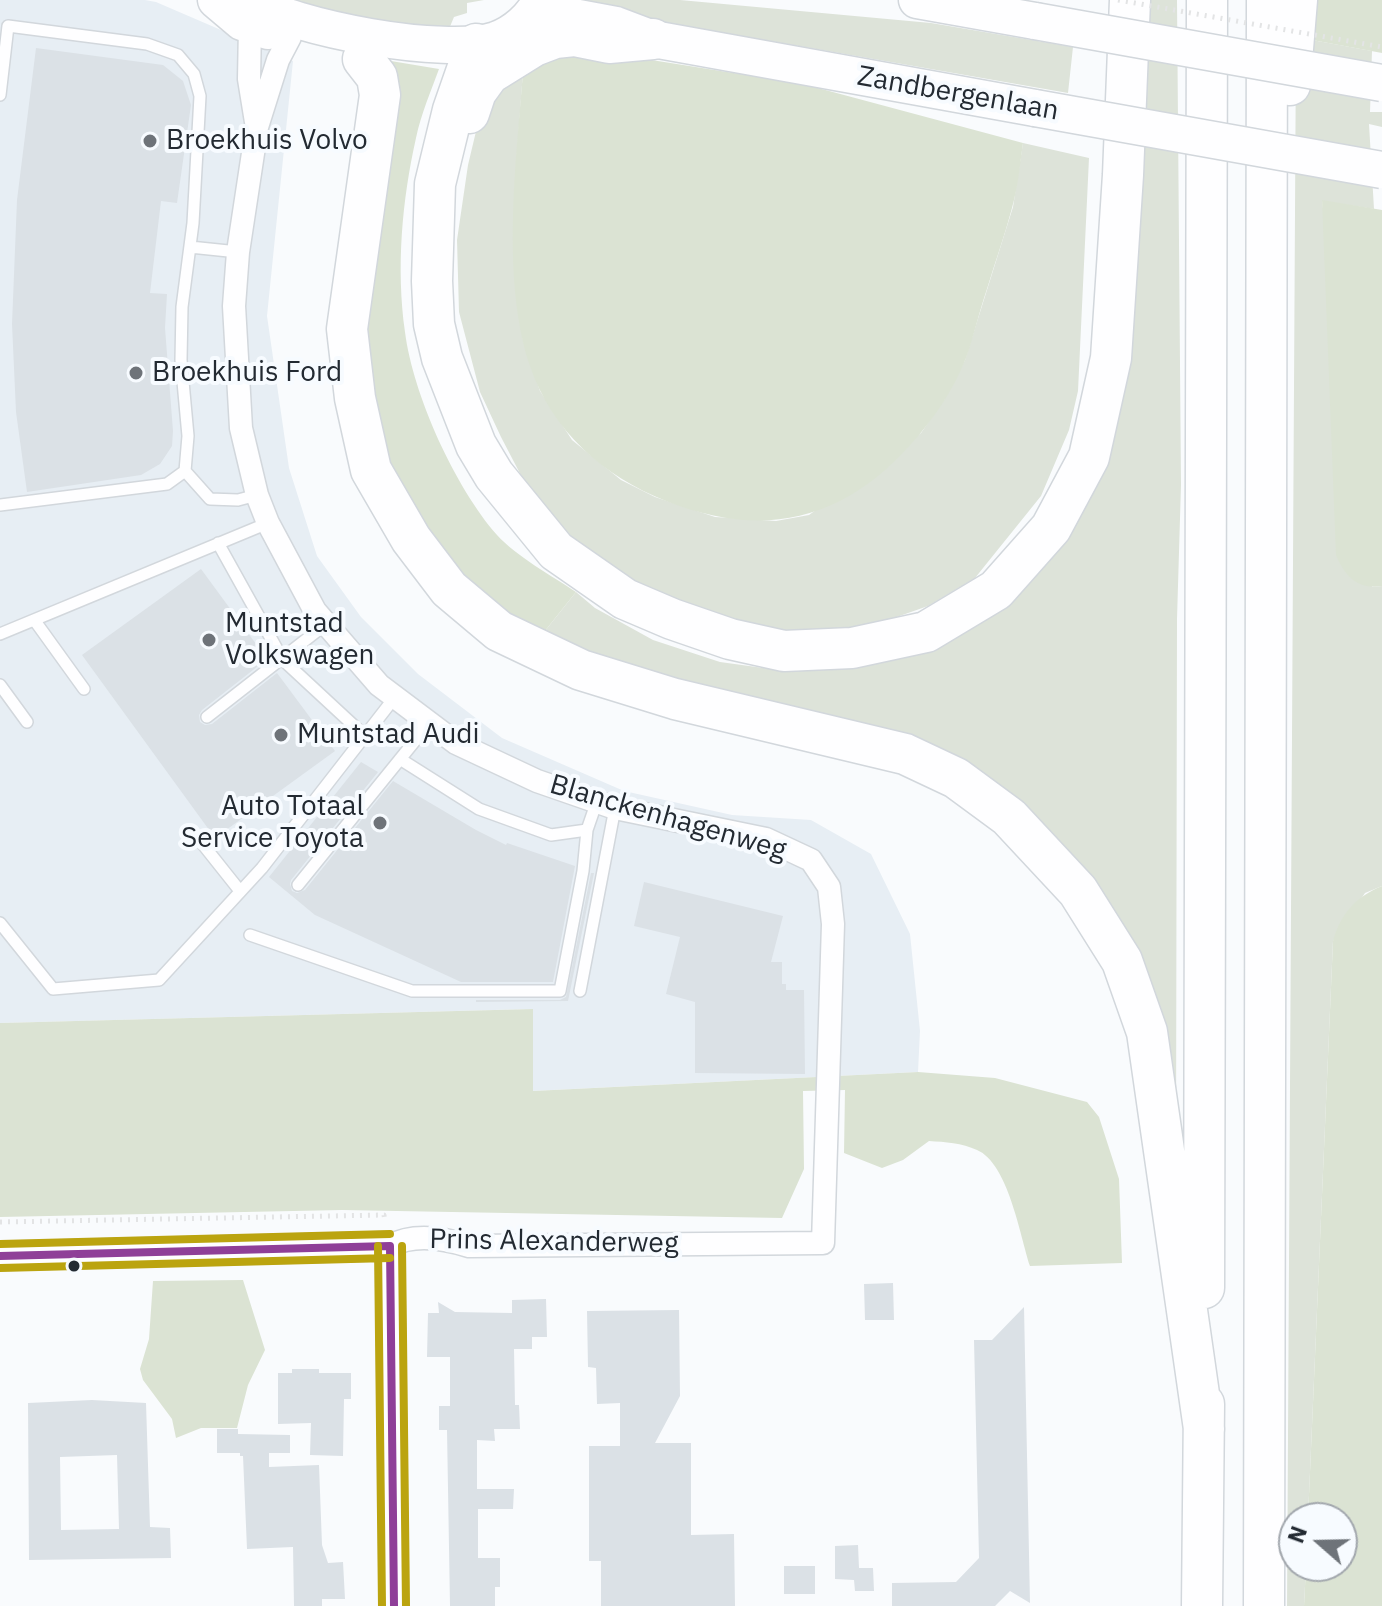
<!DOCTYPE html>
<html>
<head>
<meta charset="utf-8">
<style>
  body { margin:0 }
  #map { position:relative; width:1382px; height:1606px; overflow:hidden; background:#f9fbfd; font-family:"IBM Plex Sans",sans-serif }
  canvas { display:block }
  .north { position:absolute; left:1278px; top:1502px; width:80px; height:80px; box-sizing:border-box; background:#f7fbff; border:2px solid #a2a7ad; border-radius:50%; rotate:290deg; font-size:22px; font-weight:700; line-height:32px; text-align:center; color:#232a32 }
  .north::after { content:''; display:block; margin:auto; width:28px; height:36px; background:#6e7379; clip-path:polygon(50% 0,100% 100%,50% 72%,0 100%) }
</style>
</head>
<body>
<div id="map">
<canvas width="1382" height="1606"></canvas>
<div class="north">N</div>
</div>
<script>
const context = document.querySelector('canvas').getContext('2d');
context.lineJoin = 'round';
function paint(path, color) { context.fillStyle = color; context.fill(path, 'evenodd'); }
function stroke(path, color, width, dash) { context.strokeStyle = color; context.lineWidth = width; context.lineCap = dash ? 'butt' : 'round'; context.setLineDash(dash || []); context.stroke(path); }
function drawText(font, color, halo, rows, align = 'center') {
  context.font = font + ' "IBM Plex Sans",sans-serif'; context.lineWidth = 8; context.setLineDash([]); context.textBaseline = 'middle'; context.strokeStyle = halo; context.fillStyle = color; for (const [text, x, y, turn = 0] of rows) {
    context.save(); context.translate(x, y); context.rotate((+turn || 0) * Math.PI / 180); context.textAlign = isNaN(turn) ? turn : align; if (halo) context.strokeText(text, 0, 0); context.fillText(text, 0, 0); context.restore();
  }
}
paint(new Path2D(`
  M0,0H145L156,2L293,61L267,316L289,468L317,556L361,617L418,674L502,738L624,791L732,815L811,820L871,854L910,934L920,1031L918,1072L532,1091V1009L0,1023Z`), '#e7eef4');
paint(new Path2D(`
  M276,0H484L467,3V13L454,17L446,36Z
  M560,0H680L931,23L1073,47L1068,93L559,4Z
  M1131,0H1177L1181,485L1177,619L1176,1155L1132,973L966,788L537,641L576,592L595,608L653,640L720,662L778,670L915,649L1077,500Z
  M1296,37L1372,51L1370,112H1382V127L1369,124L1374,209L1322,201L1372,587L1382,586V886L1365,893L1333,941L1308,1518H1294V1566H1306L1304,1606H1287Z
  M523,72L516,165V296L523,340L540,391L572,440L621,480L655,497L715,517L776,521L809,515L921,433L944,400L965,360L1013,207L1023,143L1089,158L1078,391L1069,430L1041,496L975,578L928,606L874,625L812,637L761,638L589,561L526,485L501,437L480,392L459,312L457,240L468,165L478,123L493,88Z`), '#dde3d9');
paint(new Path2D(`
  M1304,0H1382V53L1296,37Z
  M582,49L803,84L1023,143C1020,164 1018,187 1012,208C1005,235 995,262 987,289C979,312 974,336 966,358C954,389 933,420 911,444C842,522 762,539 666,501C603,476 552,431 530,366C501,280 516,161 523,72Z
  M385,60L439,69C431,91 421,114 416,138C402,200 396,268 405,332C413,395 455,487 497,535C516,556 552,576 576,592L537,641L457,577L388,470L364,356Z
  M1322,200L1382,210V586C1357,590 1345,576 1336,555Z
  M1382,886V1606H1304L1306,1566H1342V1518H1308L1333,941C1341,913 1356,897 1382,886Z
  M533,1009V1091L918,1072L995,1078L1087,1102L1099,1117L1119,1179L1122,1263L1030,1266C1020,1235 1008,1163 977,1150C962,1143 945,1142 929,1141L903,1160L882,1168L844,1153L845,1090L803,1091L804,1169L782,1218L342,1210L0,1217V1023Z
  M243,1280L265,1350L248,1385L237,1428H201L176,1438L172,1419L143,1380L140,1369L149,1339L153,1281Z`), '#dbe3d3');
paint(new Path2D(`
  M36,48L163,65L183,81L191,105L177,203L161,201L150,293L167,294L165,328L173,431L172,446L160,464L141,475L27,492L16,412L12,324L17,200Z
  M201,569L267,659L202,710L199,715L200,722L205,725L212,724L277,673L335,751L215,838L82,655Z
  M361,762L378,772L291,880L290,884L292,891L297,893L305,890L393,781L476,830L506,845L507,843L575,866L553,982H461L315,915L269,877Z
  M591,873H594L568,1001L476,1002V1000H560L566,997Z
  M644,882L783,916L771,962H782V984H786V990H804L805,1074L695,1073V1002L666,994L680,937L634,926Z
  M893,1283L894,1320H865L864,1284Z
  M546,1299L547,1337H532V1349H514L515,1405H519L520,1429H494L495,1441L477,1440V1489H514L513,1509H478V1558H500V1587H495V1606H450L447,1430H439V1406H450V1357H427L428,1313H439L438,1302L455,1312L512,1313V1300Z
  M1024,1307L1030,1603L1010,1591L995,1606H892V1583L956,1582L979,1558L974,1340H992Z
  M679,1310L680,1396L655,1443H691V1535L734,1534L735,1606H601V1561H589V1446H620V1403L597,1404L596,1368L588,1367L587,1311Z
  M292,1369H319V1373H351V1399H344L343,1456L310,1455L311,1423L278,1424V1373H292Z
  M92,1400L146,1403L150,1527L170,1528L171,1558L29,1560L28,1403ZM117,1455L119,1529L61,1530L60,1457Z
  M217,1429H238V1434L290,1435V1453H269V1467L319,1465L322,1545L328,1563L343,1562L345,1599H322V1606H294L293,1547L247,1549L243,1456H240V1453H217Z
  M858,1545L859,1568H873L874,1591H855L854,1580L835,1579V1546Z
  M784,1566H815V1594H784Z`), '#dbe1e6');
const service = new Path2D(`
  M0,95L8,26L147,44L178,55L194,74L200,96L193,223L182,307L181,360L188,436L185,471L167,484L0,505
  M190,247L238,252
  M185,471L210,499L238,500L257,495
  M218,543L283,660L365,736
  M35,621L84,689
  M0,634L268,523
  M0,685L27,722
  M207,717L326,624
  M400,759L479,809L551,835L587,830L597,801
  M197,837L240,891
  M298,885L418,737L427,722
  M0,923L53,989L159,980L262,868L395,697
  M250,935L412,991H560L583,871L587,830
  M580,991L615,808`);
const minor = new Path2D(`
  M250,26L249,79L256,122
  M290,37L278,60L257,127L238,252L234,306L241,428L257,495L268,523L315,611L379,685L456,743L537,781L615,808L766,839L811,860L829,887L833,924L823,1243L469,1246C444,1238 413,1233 390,1246`);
const tertiary = new Path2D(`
  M0,1256L390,1246L394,1606`);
const primary = new Path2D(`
  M216,0L242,22L268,31
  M248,0C293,28 446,57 496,40C515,33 532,18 541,0
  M917,0L1035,21
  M536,10L616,25L653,39L1035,108`);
const motorway = new Path2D(`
  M476,44L453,110L435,184L432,281L434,324L442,358L476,445L494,475L556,551L625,599L672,619L730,639L784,651L852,648L926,632L996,590L1051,528L1089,457L1111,358L1123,175L1130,0
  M363,59L377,77L380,95L347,329L355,398L371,470L411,539L449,589L499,631L581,670L675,699L905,754L956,778L1009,817L1078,891L1122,961L1147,1032L1204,1429
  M1290,85L1297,0
  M469,113L476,92L489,74L534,46L555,38L574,36L609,43L653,39
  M1204,1288L1207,0
  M1202,1606L1204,1404
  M1264,1606L1267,0`);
stroke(service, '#d2d7dc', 14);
stroke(minor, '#d2d7dc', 25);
stroke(tertiary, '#d2d7dc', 31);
stroke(primary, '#d2d7dc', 39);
stroke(motorway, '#d2d7dc', 43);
stroke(new Path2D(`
  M0,1222L384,1215L385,1222`), '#e3e4e5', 5, [2, 6]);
stroke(service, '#fefeff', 11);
stroke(minor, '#fefeff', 22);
stroke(tertiary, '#fefeff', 28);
stroke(primary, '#fefeff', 36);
stroke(motorway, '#fefeff', 40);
const primaryBridge = new Path2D(`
  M1035,21L1382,83
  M1035,108L1382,170`);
stroke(primaryBridge, '#d2d7dc', 39, []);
stroke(new Path2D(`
  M1118,0L1382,47`), '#e3e4e5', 5, [2, 6]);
stroke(primaryBridge, '#fefeff', 36);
stroke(new Path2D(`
  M390,1246L394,1606
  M0,1256L390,1246`), '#8f3f98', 8);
stroke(new Path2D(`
  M378,1246L382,1606
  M0,1268L390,1258`), '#bba40f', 8);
stroke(new Path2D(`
  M0,1244L390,1234
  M402,1246L406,1606`), '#bba40f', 8);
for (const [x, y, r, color] of [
  [150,141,8,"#6e7379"],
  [136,373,8,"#6e7379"],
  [209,640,8,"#6e7379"],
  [281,735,8,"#6e7379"],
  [380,823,8,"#6e7379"],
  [74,1266,7,"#232a32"]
]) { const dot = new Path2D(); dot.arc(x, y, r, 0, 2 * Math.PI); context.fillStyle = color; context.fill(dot); stroke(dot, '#f7fbff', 3); }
drawText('28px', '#232a32', '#f7fbff', [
  ["Zandbergenlaan",958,94,10],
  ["Blanckenhagenweg",668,818,16],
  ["Prins Alexanderweg",554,1242,1]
]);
drawText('28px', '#232a32', '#f7fbff', [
  ["Broekhuis Volvo",166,141],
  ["Broekhuis Ford",152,373],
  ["Muntstad",225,624],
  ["Volkswagen",225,656],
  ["Muntstad Audi",297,735],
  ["Auto Totaal",364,807,"right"],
  ["Service Toyota",364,839,"right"]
], 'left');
</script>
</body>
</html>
